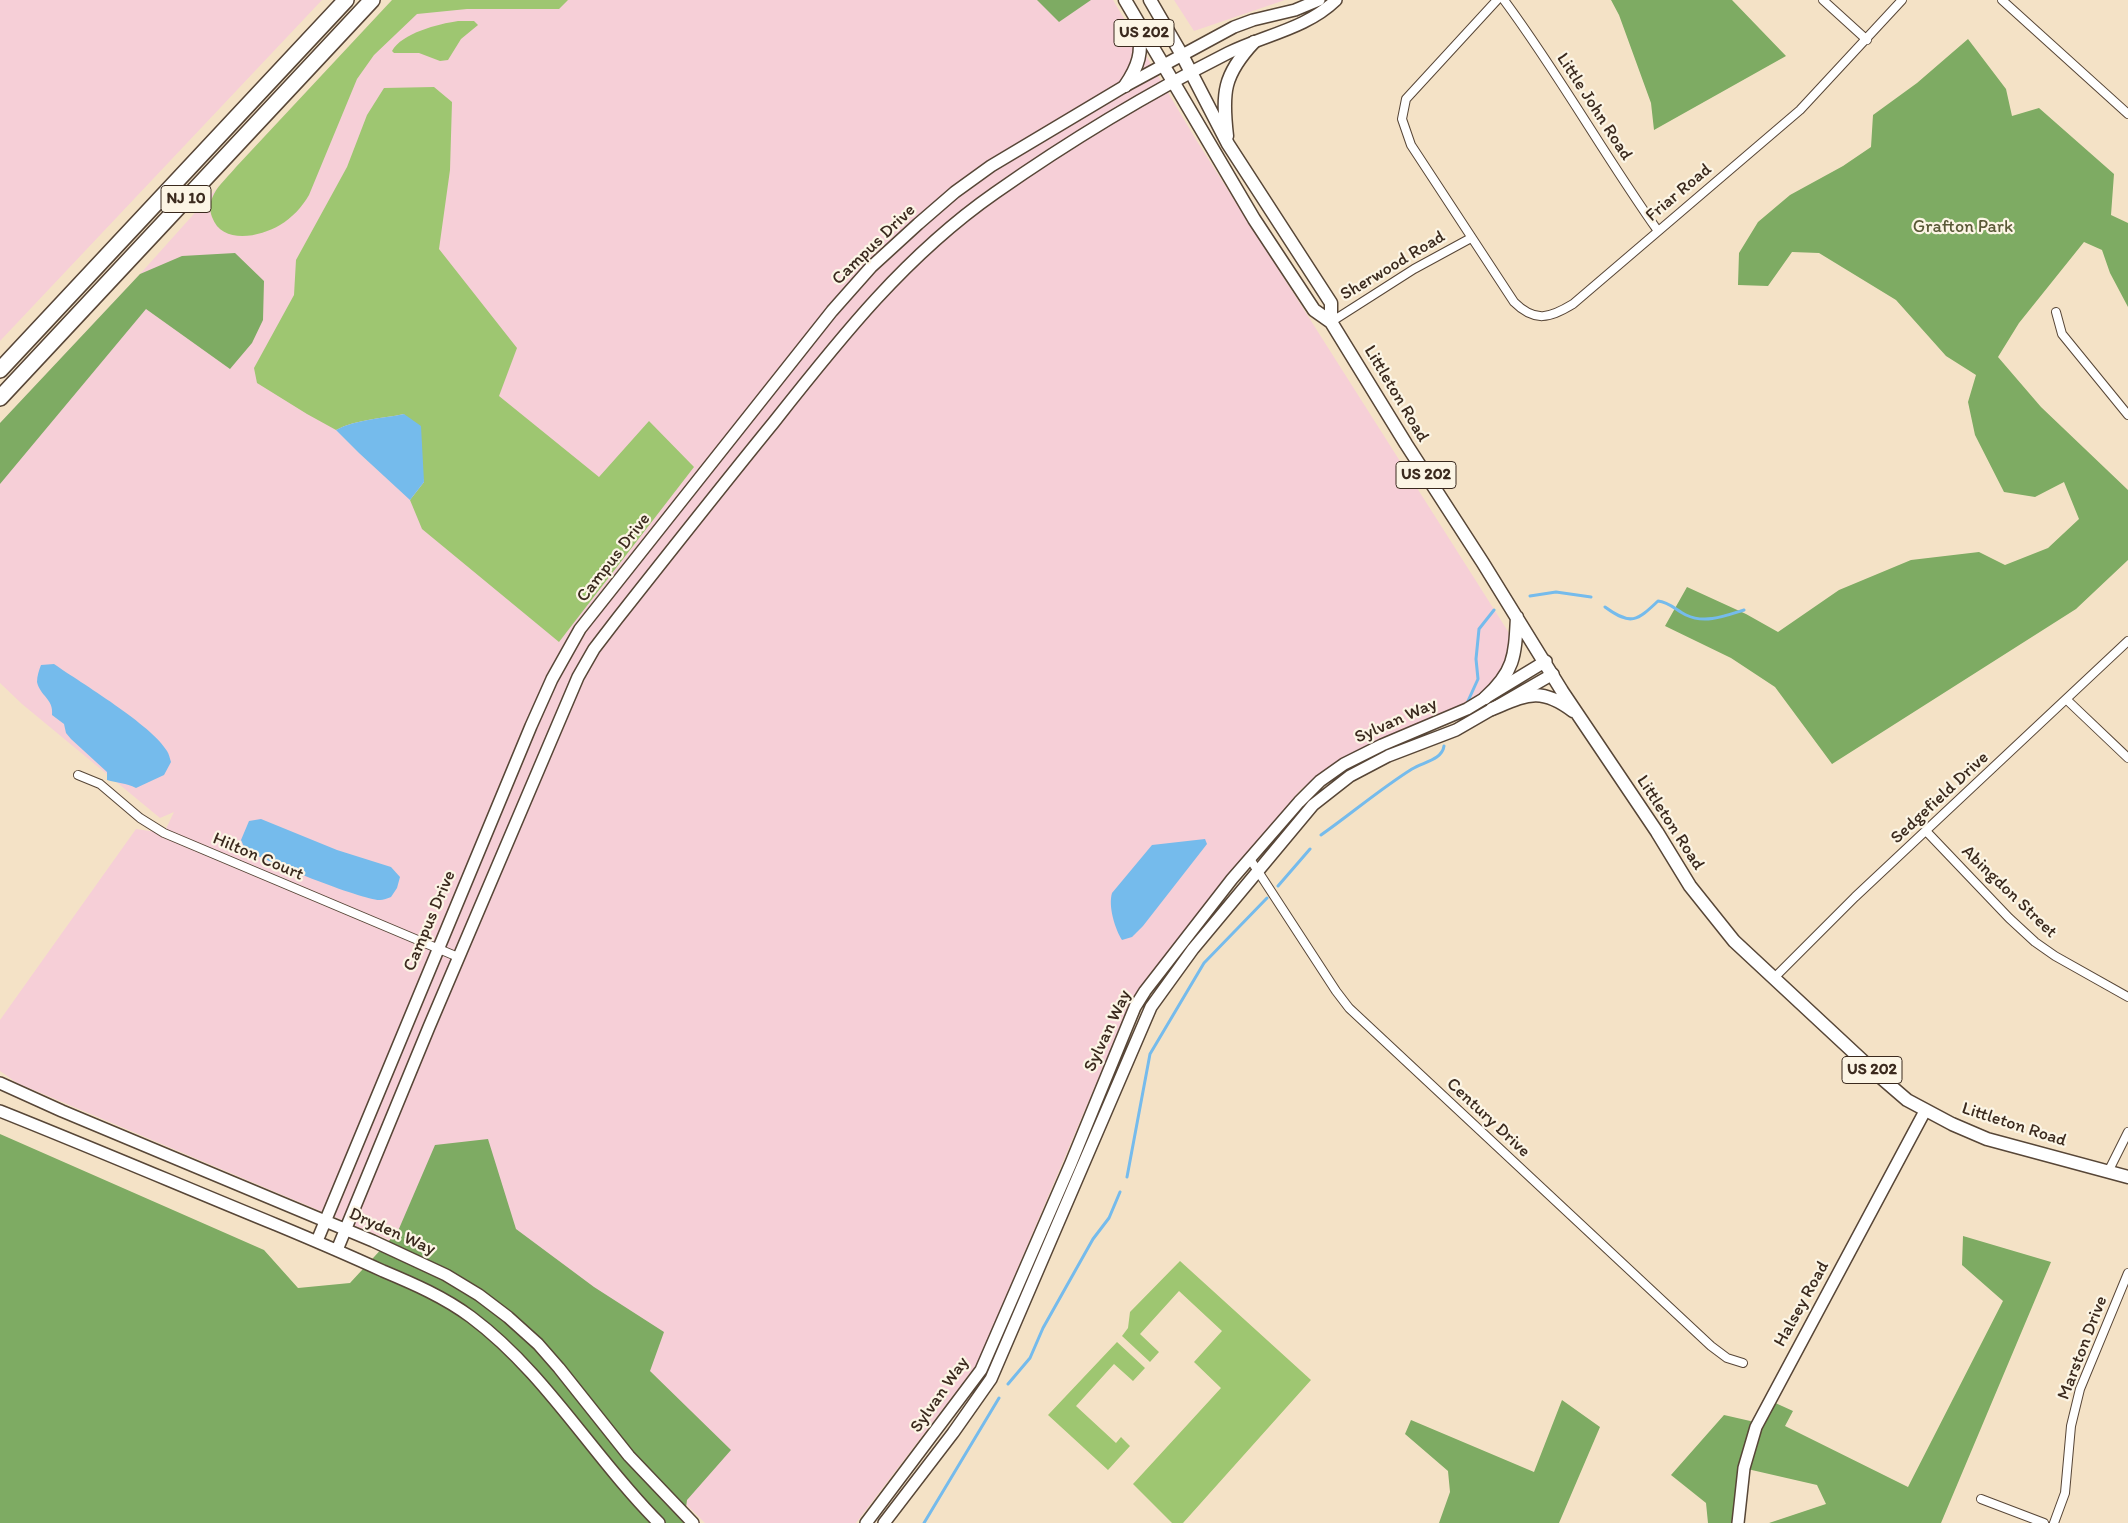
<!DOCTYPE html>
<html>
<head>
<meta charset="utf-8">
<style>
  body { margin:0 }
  canvas { display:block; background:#f4e2c6 }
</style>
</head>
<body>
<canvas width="2128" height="1523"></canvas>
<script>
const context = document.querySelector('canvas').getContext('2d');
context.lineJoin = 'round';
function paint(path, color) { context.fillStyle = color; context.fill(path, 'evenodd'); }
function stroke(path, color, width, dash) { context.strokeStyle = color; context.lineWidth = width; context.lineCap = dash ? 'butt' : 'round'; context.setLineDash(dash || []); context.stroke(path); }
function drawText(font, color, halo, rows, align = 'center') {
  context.font = font + ' Itim,sans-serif'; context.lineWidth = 4.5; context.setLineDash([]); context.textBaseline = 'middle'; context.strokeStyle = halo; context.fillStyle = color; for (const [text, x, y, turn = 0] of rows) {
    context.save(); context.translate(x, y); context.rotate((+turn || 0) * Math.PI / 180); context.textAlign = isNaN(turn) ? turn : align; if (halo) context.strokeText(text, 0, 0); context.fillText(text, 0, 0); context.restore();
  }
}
paint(new Path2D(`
  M0,0H322L0,341Z
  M392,0H1113L1195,138L1509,633L1510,660L1488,691L1452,712L1366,747L1301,789L1148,976L1127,1011L977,1364L856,1523H705L439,1261L17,1083L0,1071V1020L136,829L164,833L174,812L160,818L22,704L0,683V423L140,274L236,167Z
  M1174,0H1285L1194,31Z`), '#f6cfd7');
paint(new Path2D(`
  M392,0H568L559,9H467L417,14L374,55L357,79L309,195C302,207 292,218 280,225C260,237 222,245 212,217C209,209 210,201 214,194C219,184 229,176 236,167Z
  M458,21H474L478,25L461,39L448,60L440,61L419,53H394L392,51C402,33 438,24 458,21Z
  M434,87L452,102L450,170L439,249L517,348L499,396L599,477L649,421L694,467L559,642L422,529L410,500L424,482L404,414C381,419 357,419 336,430L307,414L257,383L254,368L294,295L296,260L347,167L367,115L384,88Z
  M1180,1261L1311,1380L1183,1523H1172L1133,1484L1221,1388L1194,1362L1222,1331L1179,1291L1140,1334L1159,1352L1150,1362L1122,1336L1128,1328L1130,1312Z
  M1117,1342L1145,1368L1133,1381L1114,1364L1076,1406L1116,1443L1121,1437L1130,1446L1108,1470L1048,1415Z`), '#9ec671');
paint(new Path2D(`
  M1037,0H1091L1059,22Z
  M1611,0H1732L1786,56L1654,130L1651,103L1619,15Z
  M1968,39L2006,89L2012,116L2039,108L2114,174L2111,215L2128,223V307L2110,273L2102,250L2084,242L2019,323L1998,357L2041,407L2128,490V560L2076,609L1832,764L1775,687L1731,658L1665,626L1687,587L1746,614L1778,632L1839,590L1911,560L1979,552L2005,565L2048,548L2079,519L2064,482L2035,497L2004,492L1975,435L1968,402L1976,375L1946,356L1896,300L1819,253L1792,252L1768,286L1738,285L1739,253L1758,222L1790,195L1843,166L1871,147L1873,115L1917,83Z
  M235,253L264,281L263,320L252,343L230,369L146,309L0,484V423L140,274L182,256Z
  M0,1134L264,1250L298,1288L350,1283L398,1231L435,1145L488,1139L516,1229L594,1287L664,1332L650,1371L731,1450L687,1500L684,1523H0Z
  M1963,1236L2051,1262L1941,1523H1769L1826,1504L1817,1485L1743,1468L1739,1523H1708L1706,1503L1671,1475L1724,1415L1759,1423L1771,1401L1793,1411L1785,1426L1908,1487L2003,1301L1962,1265Z
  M1562,1400L1600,1427L1559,1523H1439L1450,1492L1448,1471L1405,1434L1411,1420L1534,1472Z`), '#7eab63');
paint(new Path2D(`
  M404,414L421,426L424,482L410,500L359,453L336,430C357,419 381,419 404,414Z
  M54,664C81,683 152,725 167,751C169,754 170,759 171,762L164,775L136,788C126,783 117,783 107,780V772L71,739L66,733L64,724L52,715C54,699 40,696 37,682C37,676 39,670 41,665Z
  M261,819L337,850L391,867L400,877L397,888L391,897C388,898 383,900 380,900C365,901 261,860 247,850C244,848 243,844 241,840L249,821Z
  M1205,839L1207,844L1143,926L1132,937L1122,940C1115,929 1108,906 1112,893L1152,845Z`), '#75bbec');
stroke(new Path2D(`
  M1530,596L1556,592L1591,597
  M1605,607C1631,626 1637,621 1658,601C1669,602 1676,610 1686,615C1705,624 1725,616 1744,610
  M1468,701L1478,679L1476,659L1479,629L1494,610
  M1321,835C1351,814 1380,789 1412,769C1423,762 1442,760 1444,746
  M1278,886L1310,849
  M1127,1177L1150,1054L1204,963L1267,898
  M1008,1384L1030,1358L1043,1328L1093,1239L1109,1218L1120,1192
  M924,1523L999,1398`), '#75bbec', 3);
const street = new Path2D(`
  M1497,0L1406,99L1402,119L1411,145L1514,302C1535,323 1550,318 1573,304L1800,110L1902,0
  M1504,0C1559,74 1604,155 1658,231
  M1823,0L1867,40
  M2002,0L2128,114
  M2056,312L2062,334L2128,415
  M1331,322L1414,269L1471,238
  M2067,700L2128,758
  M78,775L100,784L140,818L164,833L458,957
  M1926,831L2009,918L2035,942L2055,956L2128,997
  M1250,859L1336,991L1349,1008L1711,1346L1727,1358L1743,1363
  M1774,978L1855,897L2128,641
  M2108,1172L2128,1132
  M1981,1499L2044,1523
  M2054,1523L2065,1493L2071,1426L2080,1389L2128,1273`);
const secondary = new Path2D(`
  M0,1083L62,1111L373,1241L446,1275L479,1295L508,1317L538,1344L559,1368L629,1456L693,1523
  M0,1111C93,1148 184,1187 277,1225C313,1240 348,1255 383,1271C414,1284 444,1297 471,1317C546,1373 593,1457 659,1523
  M317,1241L531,726L552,679L580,629L832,311L871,267L918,224L955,192L991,166L1125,86L1234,27L1253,20L1295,10L1319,0
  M337,1250L429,1027L578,677L594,649L617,619C669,553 721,487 774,422C841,337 906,255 995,193C1069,141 1147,94 1228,53C1264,35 1306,29 1336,0
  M866,1523L981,1370L1071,1163L1135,1007L1145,991L1232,879L1299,802L1320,781L1344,764L1382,745L1467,709L1546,661
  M884,1523L953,1433L991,1379L1151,1007L1193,949L1313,805L1350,776L1388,756L1456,730L1553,674
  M1738,1523L1744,1468L1756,1427L1925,1111`);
const primary = new Path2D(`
  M1125,0L1254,219L1314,310L1331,322L1406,444L1483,563L1562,691L1657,832L1690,886L1734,941L1878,1075L1907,1100L1952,1124L1987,1139L2128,1177
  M1150,0L1182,55L1228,144L1331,303V322
  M1125,86C1138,67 1144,51 1137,28
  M1227,136C1222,93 1223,75 1254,42
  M1485,698C1515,671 1515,655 1517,617
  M1492,709C1526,695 1540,686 1573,711`);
const highway = new Path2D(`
  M0,370L346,0
  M0,398L372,0`);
stroke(street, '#574637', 10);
stroke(secondary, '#574637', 14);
stroke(primary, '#574637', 15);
stroke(highway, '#574637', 18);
stroke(street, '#fff', 8);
stroke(secondary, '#fff', 11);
stroke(primary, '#fff', 12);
stroke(highway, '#fff', 15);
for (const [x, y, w] of [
  [1144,33,60],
  [186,199,50],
  [1426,475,60],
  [1872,1070,60]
]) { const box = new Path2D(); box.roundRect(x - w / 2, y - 13.5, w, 27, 4); context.fillStyle = '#fcf5e5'; context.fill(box); stroke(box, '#3b2a1e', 1); }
drawText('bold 16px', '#3b2a1e', null, [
  ["US 202",1144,33],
  ["NJ 10",186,199],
  ["US 202",1426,475],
  ["US 202",1872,1070]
]);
drawText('18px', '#3b2a1e', '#fcf5e5', [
  ["Little John Road",1594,107,57],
  ["Friar Road",1679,193,-40],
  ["Campus Drive",874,245,-44],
  ["Sherwood Road",1393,266,-31],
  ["Littleton Road",1396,394,59],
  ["Campus Drive",614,558,-52],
  ["Sylvan Way",1396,721,-24],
  ["Sedgefield Drive",1940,798,-43],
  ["Littleton Road",1670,823,57],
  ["Hilton Court",258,857,23],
  ["Abingdon Street",2009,892,44],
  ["Campus Drive",430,921,-67],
  ["Sylvan Way",1108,1031,-65],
  ["Century Drive",1488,1118,43],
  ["Littleton Road",2014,1125,18],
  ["Dryden Way",392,1232,24],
  ["Halsey Road",1802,1304,-61],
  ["Marston Drive",2083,1348,-69],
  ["Sylvan Way",940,1395,-55]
]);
drawText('18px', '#595937', '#fcf5e5', [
  ["Grafton Park",1963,227]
]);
</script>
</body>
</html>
